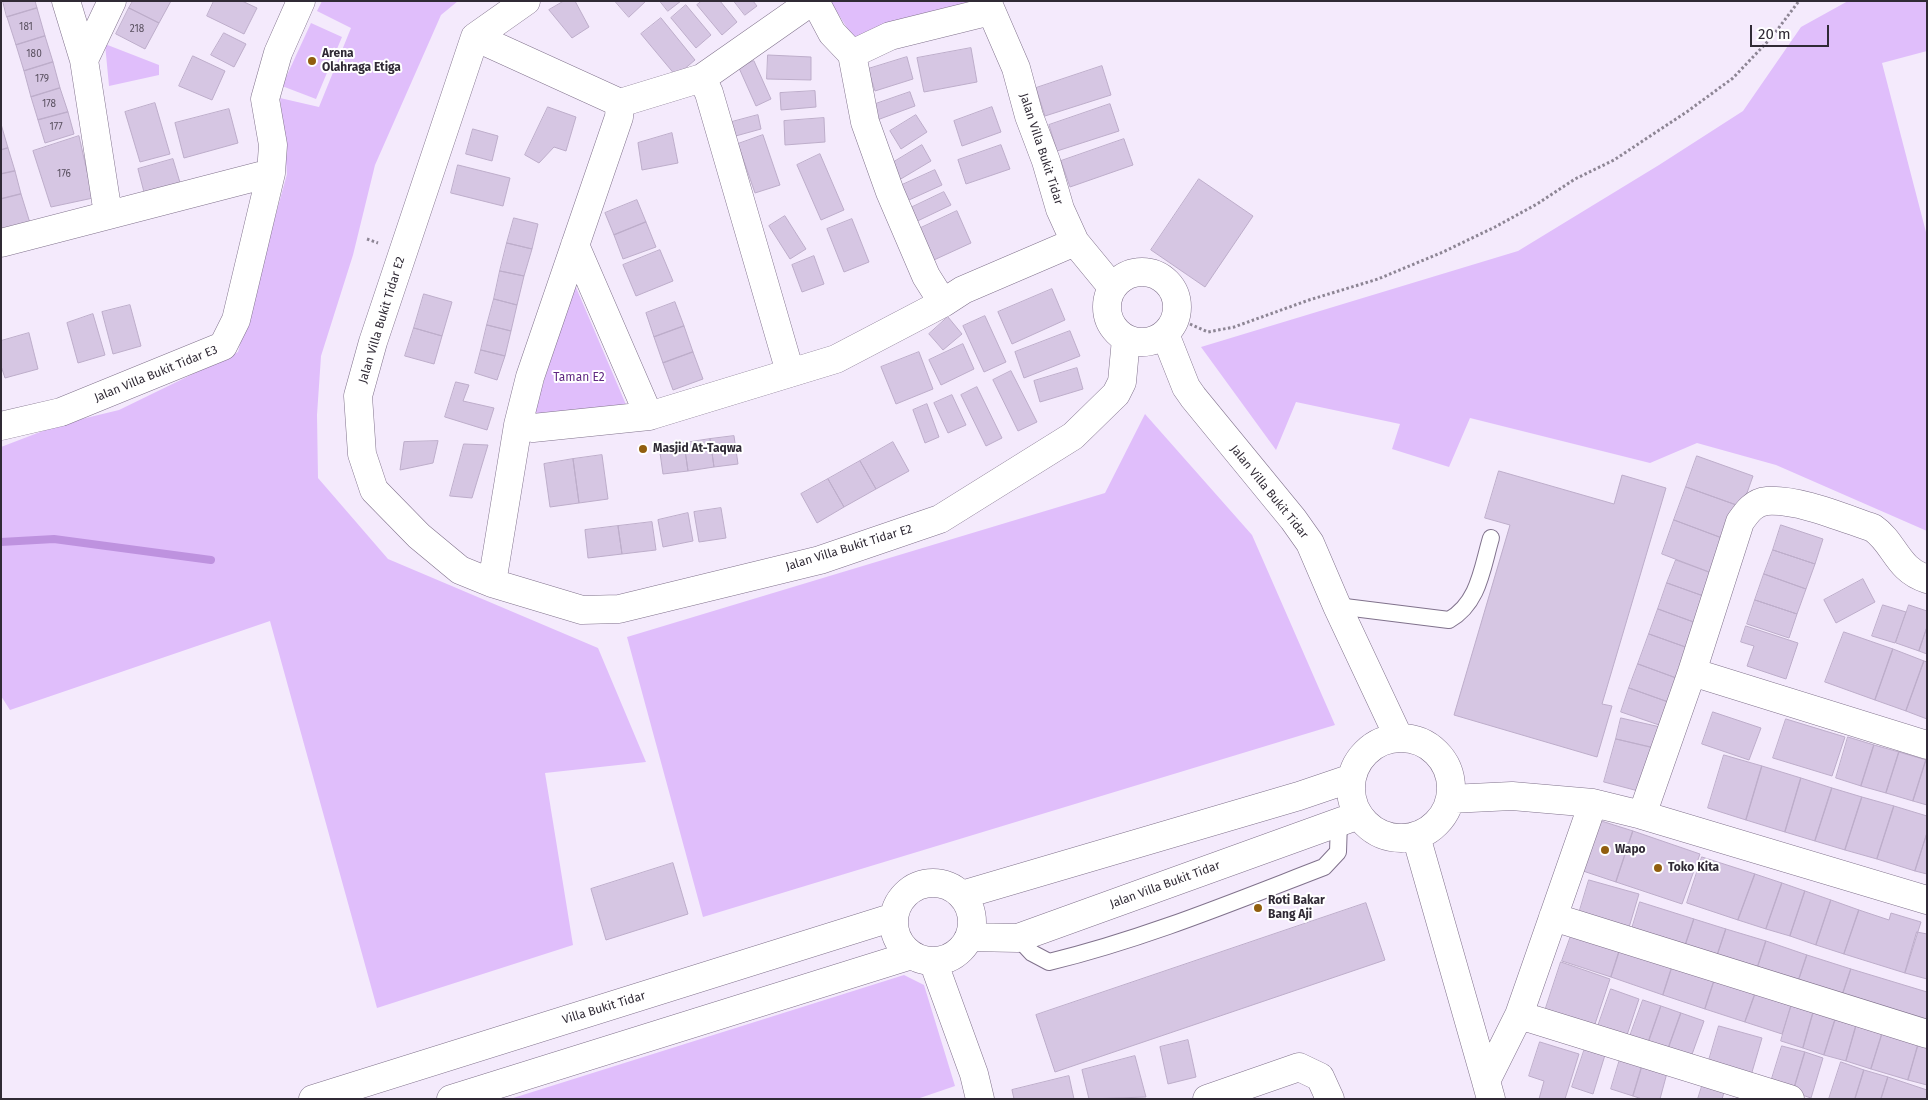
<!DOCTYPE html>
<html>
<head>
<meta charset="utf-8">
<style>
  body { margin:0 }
  #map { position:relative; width:1928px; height:1100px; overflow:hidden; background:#f4eafc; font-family:"Fira Sans",sans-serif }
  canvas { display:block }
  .frame { position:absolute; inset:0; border:2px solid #302a35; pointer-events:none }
  .scale { position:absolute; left:1750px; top:25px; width:79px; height:22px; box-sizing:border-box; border:2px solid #302a35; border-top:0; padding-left:6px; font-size:15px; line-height:18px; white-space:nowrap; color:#302a35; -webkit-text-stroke:4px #fff; paint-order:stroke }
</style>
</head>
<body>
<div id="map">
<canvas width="1928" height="1100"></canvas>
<div class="frame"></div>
<div class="scale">20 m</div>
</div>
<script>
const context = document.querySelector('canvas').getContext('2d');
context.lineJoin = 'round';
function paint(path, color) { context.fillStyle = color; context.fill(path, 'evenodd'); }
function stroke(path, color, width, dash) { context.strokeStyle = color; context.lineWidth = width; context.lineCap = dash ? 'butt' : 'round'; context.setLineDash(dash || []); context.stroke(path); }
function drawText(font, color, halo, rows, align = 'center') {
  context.font = font + ' "Fira Sans",sans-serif'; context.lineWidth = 4; context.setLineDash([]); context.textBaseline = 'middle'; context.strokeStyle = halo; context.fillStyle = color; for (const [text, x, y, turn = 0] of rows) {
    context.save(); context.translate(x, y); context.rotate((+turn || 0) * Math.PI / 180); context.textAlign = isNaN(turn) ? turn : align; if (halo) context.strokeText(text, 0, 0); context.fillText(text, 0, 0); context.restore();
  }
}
paint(new Path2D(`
  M322,1H458L441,15L375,165L353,255L321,356L317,415L318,478L388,559L598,648L646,762L545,773L573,945L377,1008L270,621L10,710L1,696V447L61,424L119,410L238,352L287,174L280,98L319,107L351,28L317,11Z
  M830,1H971L854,39Z
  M1848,1H1927V51L1882,63L1927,236V531L1776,465L1697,443L1650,463L1470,418L1449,467L1392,449L1400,424L1296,402L1276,450L1201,347L1518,251L1659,165L1743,111L1801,27Z
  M311,23L342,37L316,99L282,86Z
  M105,44L159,65V75L109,86Z
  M575,285L627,407L533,415Z
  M1145,414L1252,535L1335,725L703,917L627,637L1105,493Z
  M904,975L924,985L955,1086L917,1099H510Z`), '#e0befb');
stroke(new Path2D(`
  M1,542L54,539L211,560`), '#be92df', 8);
const building = new Path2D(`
  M3,1H35L37,8L7,17Z
  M133,1H171L159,23L129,8Z
  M214,1H242L257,8L244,34L207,16Z
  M564,1H575L589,27L572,38L549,10Z
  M615,1H646L629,17Z
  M660,1H681L668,11Z
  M702,1H720L737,22L722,35L697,5Z
  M734,1H753L757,6L745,15Z
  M686,5L711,35L696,48L671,18Z
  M37,8L45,36L16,45L7,17Z
  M129,8L159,23L145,49L116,34Z
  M661,18L695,60L676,76L641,34Z
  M224,33L246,44L234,67L211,55Z
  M45,36L53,62L24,71L16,45Z
  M971,48L977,82L924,92L917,58Z
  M768,55L811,57V80L767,79Z
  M193,56L225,71L212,100L179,86Z
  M907,57L913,79L875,91L868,69Z
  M754,61L771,99L756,106L739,68Z
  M53,62L60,88L31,97L24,71Z
  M1102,66L1111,95L1045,116L1036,88Z
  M60,88L68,112L38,120L31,97Z
  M815,91L816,107L781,110L780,93Z
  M910,92L915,106L869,123L864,108Z
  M155,103L170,154L140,162L125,112Z
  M1110,104L1119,131L1057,151L1049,125Z
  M548,107L576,117L566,151L554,147L539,163L525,155Z
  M992,107L1001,132L962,146L954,121Z
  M229,109L238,143L184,158L175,123Z
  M68,112L74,134L45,143L38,120Z
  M758,115L761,129L732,137L728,123Z
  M916,115L927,132L901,149L890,131Z
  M824,118L825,142L785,145L784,121Z
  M1,124L8,148L1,150Z
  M473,129L498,136L492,161L466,154Z
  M672,133L678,163L642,170L638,143Z
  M763,135L780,185L755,193L738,144Z
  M79,136L93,198L51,207L33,151Z
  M1124,139L1133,165L1070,187L1061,161Z
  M922,145L931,161L889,186L884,168Z
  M1001,145L1010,169L966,184L958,160Z
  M8,148L15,171L1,174V150Z
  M820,154L844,210L821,220L797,165Z
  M173,159L181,186L145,196L138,169Z
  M458,165L510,178L503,206L451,193Z
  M935,170L942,185L898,205L891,190Z
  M15,171L21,194L1,199V174Z
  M1199,179L1253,216L1205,287L1151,250Z
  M944,192L951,205L907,226L900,213Z
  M21,194L30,223L1,231V199Z
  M637,200L646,222L614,235L605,213Z
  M957,211L971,243L923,265L908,234Z
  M785,216L806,249L790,259L769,226Z
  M514,218L538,224L532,249L507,243Z
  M852,219L869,262L844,272L827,229Z
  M646,222L656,247L623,259L614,235Z
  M507,243L532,249L524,276L500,271Z
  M660,250L673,281L636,296L623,265Z
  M814,256L824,284L802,292L792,265Z
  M500,271L524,276L517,305L494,299Z
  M1052,289L1065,320L1012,344L998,312Z
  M424,294L452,302L442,336L414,328Z
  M494,299L517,305L511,331L487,325Z
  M675,302L684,326L654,337L646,313Z
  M130,305L141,346L113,354L102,312Z
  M93,314L105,355L78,363L67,323Z
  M985,316L1006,362L984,372L963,326Z
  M948,317L962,334L943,350L929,334Z
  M487,325L511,331L505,356L481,350Z
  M684,326L693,352L663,363L654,337Z
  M414,328L442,336L434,364L405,356Z
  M1070,331L1080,356L1024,378L1015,352Z
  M29,333L38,369L5,378L1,366V341Z
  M963,344L974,369L941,385L929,360Z
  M481,350L505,356L497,380L475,373Z
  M693,352L703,379L673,390L663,363Z
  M919,352L933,389L896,404L881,367Z
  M1077,368L1083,389L1040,402L1034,381Z
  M1011,371L1037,422L1018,431L993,380Z
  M456,382L469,385L463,401L494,408L487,430L445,417Z
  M977,387L1002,438L986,446L961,395Z
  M952,395L966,425L948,433L934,403Z
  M927,404L939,437L925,443L913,410Z
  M734,436L738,464L714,467L710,439Z
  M710,439L714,467L688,471L684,443Z
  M438,441L433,463L400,470L404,442Z
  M893,442L909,471L876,489L860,461Z
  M684,443L688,471L663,474L659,446Z
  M464,444L488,445L472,498L450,496Z
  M602,455L608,499L579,503L573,459Z
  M1697,456L1753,476L1742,507L1686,487Z
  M573,459L579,503L550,507L544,464Z
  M860,461L876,489L844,507L828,479Z
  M1499,471L1614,504L1622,475L1666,488L1602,704L1612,706L1597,757L1454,715L1510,525L1485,518Z
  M828,479L844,507L817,523L801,494Z
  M1686,487L1742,507L1730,541L1674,520Z
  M721,508L726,538L699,542L694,512Z
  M688,513L693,541L663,547L658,520Z
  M1674,520L1730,541L1717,575L1662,554Z
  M652,522L656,550L622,554L618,526Z
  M1781,525L1823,539L1815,564L1773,550Z
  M618,526L622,554L588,558L585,530Z
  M1773,550L1815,564L1806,589L1764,574Z
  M1676,560L1717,575L1709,598L1667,583Z
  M1764,574L1806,589L1797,614L1755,600Z
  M1863,579L1875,602L1836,623L1824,600Z
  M1667,583L1709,598L1699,624L1658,609Z
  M1755,600L1797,614L1789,638L1747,624Z
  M1883,605L1906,612L1895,643L1872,636Z
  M1909,605L1927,611V627L1919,651L1896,643Z
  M1658,609L1699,624L1691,649L1649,634Z
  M1746,626L1798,643L1786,679L1747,666L1754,646L1741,642Z
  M1927,627V654L1919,651Z
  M1844,632L1893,649L1875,700L1825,682Z
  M1649,634L1691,649L1679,679L1638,664Z
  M1893,649L1924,661L1906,711L1875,700Z
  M1924,661L1927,662V719L1906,711Z
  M1638,664L1679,679L1671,703L1629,688Z
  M1629,688L1671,703L1662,726L1621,712Z
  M1713,712L1761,728L1749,760L1702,744Z
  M1621,718L1669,729L1664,750L1616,739Z
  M1786,719L1845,737L1832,776L1773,758Z
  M1848,737L1874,745L1861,786L1836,778Z
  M1616,739L1658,749L1646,793L1604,782Z
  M1874,745L1899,752L1886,793L1861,786Z
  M1899,752L1926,760L1913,801L1886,793Z
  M1724,755L1762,766L1746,820L1708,808Z
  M1926,760H1927V805L1913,801Z
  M1762,766L1801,778L1785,832L1746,820Z
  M1801,778L1832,788L1815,841L1785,832Z
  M1832,788L1862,797L1845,850L1815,841Z
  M1862,797L1894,806L1877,859L1845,850Z
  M1894,806L1927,816V833L1915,871L1877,859Z
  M1595,819L1633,831L1616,882L1577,869Z
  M1633,831L1700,854L1682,904L1616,882Z
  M1927,833V874L1915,871Z
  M1702,857L1755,874L1738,920L1687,903Z
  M673,863L688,914L606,940L591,889Z
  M1755,874L1782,883L1766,929L1738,920Z
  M1589,880L1639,894L1627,934L1577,920Z
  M1782,883L1805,891L1790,936L1766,929Z
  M1805,891L1831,900L1816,945L1790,936Z
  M1831,900L1859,910L1844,954L1816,945Z
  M1640,902L1694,919L1684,949L1631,932Z
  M1366,903L1385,960L1055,1072L1036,1015Z
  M1859,910L1889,920L1891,913L1921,922L1905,973L1844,954Z
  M1694,919L1726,929L1716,959L1684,949Z
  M1726,929L1766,941L1756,972L1716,959Z
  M1917,932L1927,934V979L1905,973Z
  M1572,933L1620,949L1611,977L1562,961Z
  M1766,941L1807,955L1797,985L1756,972Z
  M1620,949L1672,967L1663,995L1611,977Z
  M1807,955L1851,969L1841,999L1797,985Z
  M1561,962L1610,979L1592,1033L1543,1017Z
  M1672,967L1714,981L1705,1009L1663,995Z
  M1851,969L1927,992V1018L1924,1025L1841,999Z
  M1714,981L1755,994L1745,1022L1705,1009Z
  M1611,989L1639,999L1626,1038L1597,1029Z
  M1755,994L1791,1006L1782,1034L1745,1022Z
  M1643,1000L1661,1006L1647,1046L1629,1039Z
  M1661,1006L1681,1013L1667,1052L1647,1046Z
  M1791,1006L1813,1013L1803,1048L1781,1041Z
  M1681,1013L1704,1021L1690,1060L1667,1052Z
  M1813,1013L1835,1020L1824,1055L1803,1048Z
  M1835,1020L1856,1026L1846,1061L1824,1055Z
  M1719,1026L1762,1038L1750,1079L1707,1067Z
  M1856,1026L1882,1034L1871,1069L1846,1061Z
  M1882,1034L1918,1045L1908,1080L1871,1069Z
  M1188,1040L1196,1077L1168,1084L1160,1047Z
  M1540,1042L1579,1054L1565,1099H1539L1544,1081L1529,1076Z
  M1918,1045L1927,1048V1085L1908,1080Z
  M1782,1046L1805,1052L1793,1092L1770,1085Z
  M1585,1048L1605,1055L1593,1094L1572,1087Z
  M1805,1052L1823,1058L1811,1098L1793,1092Z
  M1135,1056L1146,1097L1089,1099L1082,1070Z
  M1620,1059L1642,1066L1633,1096L1611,1089Z
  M1841,1062L1864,1070L1855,1099H1829Z
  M1642,1066L1667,1073L1660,1099H1642L1633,1096Z
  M1864,1070L1888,1077L1881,1099H1855Z
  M1069,1076L1074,1099H1014L1012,1090Z
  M1888,1077L1927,1090V1099H1881Z
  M1704,1080L1726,1086L1722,1099H1698Z`);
paint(building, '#d6c6e3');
stroke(building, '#bdadca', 1);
const service = new Path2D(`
  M1337,606L1449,620C1479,603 1482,568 1491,538
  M1018,938L1032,953L1049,962C1144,939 1233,902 1324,867L1338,852L1339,822`);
const minor = new Path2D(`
  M66,1L84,60L108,214
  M526,1L475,37L373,342L358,396L362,454L374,490L419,536L460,570L492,583L582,610L619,609L820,560L940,519L1073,436L1116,394L1122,382L1126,339
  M815,1L832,33L852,54L865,122L890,192L926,276L943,303
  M987,1L1016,68L1029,116L1046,161L1060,209L1075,242L1112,287
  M475,37L620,103L702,78L812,1
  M852,54L890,36L991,11
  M84,60L112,1
  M702,78L709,93L790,372
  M1,243L271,173
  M575,245L649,416L836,359L943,303L963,290L1075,242
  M1107 307a35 35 0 1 1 70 0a35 35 0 1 1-70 0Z
  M1165,334L1186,387L1193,397L1293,519L1310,543L1337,606L1399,738
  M518,425L533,428L649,416
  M1,426L61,412L223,346L236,320L271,173L273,145L265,99L278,53L301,1
  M492,583L518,425L530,377L619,117L620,103
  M1692,672L1927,745
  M1351 788a50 50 0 1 1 100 0a50 50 0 1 1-100 0Z
  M1450,799L1512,796L1593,803L1642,815L1927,900
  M1642,815L1692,672L1740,522C1747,512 1754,502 1767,501C1799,499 1843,518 1873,528C1895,543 1897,570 1927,579
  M1416,836L1486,1081
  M894 922a39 39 0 1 1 78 0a39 39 0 1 1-78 0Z
  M962,895L1299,796L1352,778
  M1553,917L1927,1034
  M969,937L1018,938L1359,815
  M933,961L974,1074L980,1099
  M1519,1015L1790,1099
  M313,1099L894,917
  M451,1099L912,955
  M1207,1099L1299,1067L1320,1077L1330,1099
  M1491,1099L1486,1081L1519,1015L1593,803`);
stroke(service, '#80728c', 18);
stroke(minor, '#80728c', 29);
stroke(new Path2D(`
  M367,239L378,243
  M1190,324L1208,332L1234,327L1309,300L1378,279L1443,252L1495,227L1537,204L1575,179L1614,160L1688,111L1733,78L1771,38L1799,1`), '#8d8594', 3, [2.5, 2.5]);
stroke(service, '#fff', 16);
stroke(minor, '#fff', 28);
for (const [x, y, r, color] of [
  [312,61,5,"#915e0f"],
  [643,449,5,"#915e0f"],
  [1605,850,5,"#915e0f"],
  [1658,868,5,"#915e0f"],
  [1258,908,5,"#915e0f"]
]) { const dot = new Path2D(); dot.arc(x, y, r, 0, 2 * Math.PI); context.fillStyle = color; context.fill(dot); stroke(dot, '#fff', 2); }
drawText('10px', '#5a5160', null, [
  ["181",26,27],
  ["218",137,29],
  ["180",34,54],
  ["179",42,79],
  ["178",49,104],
  ["177",56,127],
  ["176",64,174]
]);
drawText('bold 12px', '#302a35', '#fff', [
  ["Arena",322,54],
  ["Olahraga Etiga",322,68],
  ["Masjid At-Taqwa",653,449],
  ["Wapo",1615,850],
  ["Toko Kita",1668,868],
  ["Roti Bakar",1268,901],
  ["Bang Aji",1268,915]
], 'left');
drawText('12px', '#302a35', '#fff', [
  ["Jalan Villa Bukit Tidar",1041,149,72],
  ["Jalan Villa Bukit Tidar E2",382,320,-73],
  ["Jalan Villa Bukit Tidar E3",156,374,-22],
  ["Jalan Villa Bukit Tidar",1269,492,51],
  ["Jalan Villa Bukit Tidar E2",849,548,-17],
  ["Jalan Villa Bukit Tidar",1165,885,-20],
  ["Villa Bukit Tidar",604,1008,-17]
]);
drawText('12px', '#602982', '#fff', [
  ["Taman E2",579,378]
]);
</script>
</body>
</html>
